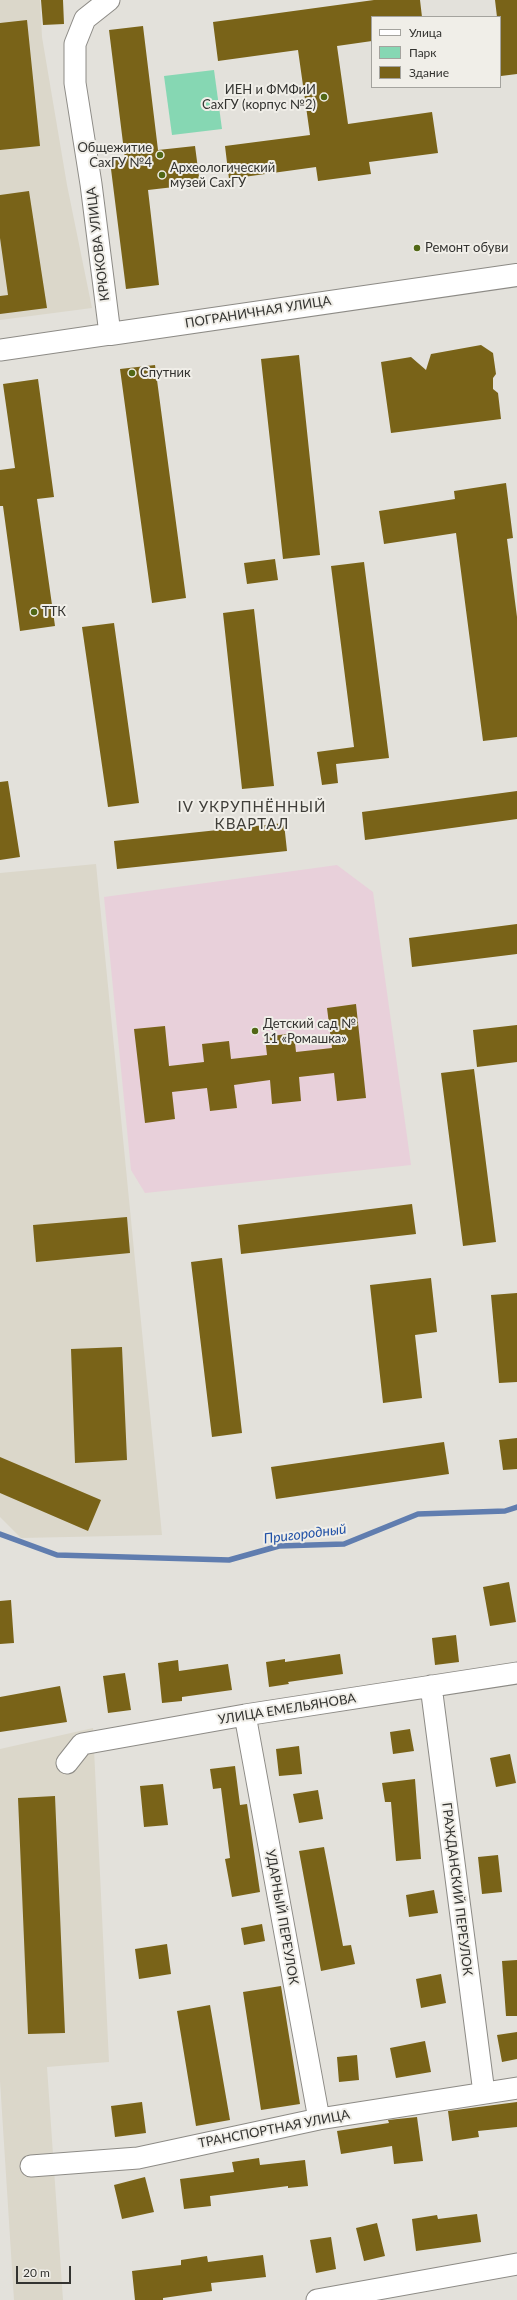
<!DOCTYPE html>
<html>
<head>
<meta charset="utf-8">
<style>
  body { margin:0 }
  #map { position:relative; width:517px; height:2300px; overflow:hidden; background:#e3e1db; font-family:Lato,sans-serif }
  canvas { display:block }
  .legend { position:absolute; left:371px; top:16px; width:130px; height:72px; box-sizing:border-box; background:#f0eee8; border:1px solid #a4a39e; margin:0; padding:5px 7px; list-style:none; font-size:12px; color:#333330 }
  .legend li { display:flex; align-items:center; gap:8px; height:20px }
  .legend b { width:20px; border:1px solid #a4a39e }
  .scale { position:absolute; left:16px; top:2266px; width:55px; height:18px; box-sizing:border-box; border:2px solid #333330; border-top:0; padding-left:5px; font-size:12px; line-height:14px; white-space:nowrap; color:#333330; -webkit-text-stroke:3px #f0eee8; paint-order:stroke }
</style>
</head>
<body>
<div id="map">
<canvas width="517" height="2300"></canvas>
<ul class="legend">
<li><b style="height:5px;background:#fff"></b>Улица</li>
<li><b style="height:11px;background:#86d7b3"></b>Парк</li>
<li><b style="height:11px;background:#796318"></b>Здание</li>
</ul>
<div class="scale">20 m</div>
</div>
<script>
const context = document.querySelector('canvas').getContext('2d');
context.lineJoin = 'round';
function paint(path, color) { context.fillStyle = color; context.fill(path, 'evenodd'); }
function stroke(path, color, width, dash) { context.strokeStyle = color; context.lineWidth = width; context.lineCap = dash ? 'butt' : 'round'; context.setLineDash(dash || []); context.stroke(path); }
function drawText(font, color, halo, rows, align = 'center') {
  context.font = font + ' Lato,sans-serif'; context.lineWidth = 4; context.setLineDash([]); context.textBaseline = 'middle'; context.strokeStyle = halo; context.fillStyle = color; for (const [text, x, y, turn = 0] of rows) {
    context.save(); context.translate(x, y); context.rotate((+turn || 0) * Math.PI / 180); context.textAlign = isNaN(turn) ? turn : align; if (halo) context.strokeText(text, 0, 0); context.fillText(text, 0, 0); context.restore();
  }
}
paint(new Path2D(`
  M0,0H40L42,37L67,185L92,308L0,320Z
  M96,864L162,1535L21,1538L0,1517V873Z
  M93,1728L109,2062L47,2067L63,2300H14L0,2081V1749Z`), '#dbd7ca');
paint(new Path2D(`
  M337,865L373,892L411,1165L145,1193L131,1170L104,897Z`), '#e8d0da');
paint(new Path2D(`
  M214,70L222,129L172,135L164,76Z`), '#86d7b3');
stroke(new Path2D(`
  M0,1534L57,1555L229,1560L279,1546L344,1544L418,1514L505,1511L517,1507`), '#607daf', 5.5);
paint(new Path2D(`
  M41,0H63L64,24L43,25Z
  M374,0H420L422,17H372V41L337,46L348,124L432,112L438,153L369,162L371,174L318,181L316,167L229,179L225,146L310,135L298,50L218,61L213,22Z
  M495,0H517V74L501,76L500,17H497Z
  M27,20L40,146L0,150V23Z
  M143,26L158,150L195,146L200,184L148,190L159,285L126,289L110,161L125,159L109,30Z
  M29,191L47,308L0,314V296L8,295L0,238V195Z
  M481,345L493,353L496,374L493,378V389L498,393L501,419L391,433L381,362L411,357L426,370L431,354Z
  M299,355L320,555L283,559L261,359Z
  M155,365L186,598L152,603L120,369Z
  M38,379L54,497L37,499L55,626L20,631L3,506H0V470L15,468L3,384Z
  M506,483L513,538L507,539L517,617V737L483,741L456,533L384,544L379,511L455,499L454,491Z
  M275,559L278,580L247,584L244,563Z
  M364,562L389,758L336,764L338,783L322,785L317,752L354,747L331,566Z
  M254,609L274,786L242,789L223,613Z
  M114,623L139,803L108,807L82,627Z
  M8,781L20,857L0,860V782Z
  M517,791V819L365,840L362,812Z
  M284,823L287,851L117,869L114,841Z
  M517,924V954L412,967L409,938Z
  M356,1004L366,1098L337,1101L334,1073L299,1077L301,1101L272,1104L270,1080L234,1085L237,1108L210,1111L207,1088L172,1092L175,1119L145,1123L134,1029L165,1026L169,1066L204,1062L202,1044L229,1041L231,1059L267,1055L265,1037L294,1033L296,1052L332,1048L327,1008Z
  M517,1025V1062L477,1067L473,1030Z
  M474,1069L496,1242L463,1246L441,1073Z
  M412,1204L416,1234L241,1254L238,1225Z
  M127,1217L130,1253L36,1262L33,1225Z
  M222,1258L242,1433L212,1437L191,1262Z
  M431,1278L437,1332L415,1335L422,1398L383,1403L370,1285Z
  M517,1293V1382L499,1383L491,1295Z
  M122,1347L127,1460L75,1463L71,1349Z
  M517,1438V1469L503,1470L499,1440Z
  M444,1442L449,1474L276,1499L271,1467Z
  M0,1457L101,1500L88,1531L0,1493Z
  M509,1582L516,1622L490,1626L483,1587Z
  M11,1600L14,1643L0,1644V1601Z
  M456,1635L459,1662L435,1665L432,1638Z
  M340,1654L343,1674L288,1682L289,1684L269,1687L266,1662L285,1659V1662Z
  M178,1660L179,1671L228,1664L232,1690L182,1697V1701L162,1703L158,1663Z
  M125,1673L131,1710L108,1713L103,1676Z
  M60,1686L67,1722L0,1732V1697Z
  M410,1729L414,1751L393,1754L390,1732Z
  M299,1746L302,1774L279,1776L276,1749Z
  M510,1754L516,1783L496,1787L490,1758Z
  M235,1766L240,1805L247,1804L260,1892L232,1897L225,1859L230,1858L221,1788L213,1789L210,1769Z
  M415,1779L421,1859L396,1861L391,1802H385L382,1783Z
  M163,1784L168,1825L144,1827L140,1786Z
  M318,1790L323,1819L299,1823L293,1794Z
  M55,1796L65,2033L28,2034L18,1798Z
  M324,1847L343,1946L351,1945L355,1964L321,1971L299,1851Z
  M498,1855L502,1892L482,1894L478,1857Z
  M434,1890L438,1913L409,1917L406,1895Z
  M262,1924L265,1941L244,1945L241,1928Z
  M167,1944L171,1974L139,1979L135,1949Z
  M517,1960V2016H506L502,1961Z
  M441,1974L446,2003L421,2008L416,1979Z
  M281,1986L300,2104L261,2110L243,1992Z
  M210,2005L230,2120L196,2126L177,2011Z
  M517,2032V2059L502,2062L497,2035Z
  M425,2041L431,2072L396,2078L390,2048Z
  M357,2055L359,2080L339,2082L337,2057Z
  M142,2102L146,2133L115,2137L111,2106Z
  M517,2102V2127L478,2131L479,2137L452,2141L448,2111Z
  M417,2117L423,2161L394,2164L392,2146L341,2154L337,2131L389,2123L388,2120Z
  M259,2158L260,2165L305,2160L308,2186L288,2188V2186L210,2196L211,2206L184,2209L180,2179L234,2172L232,2162Z
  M145,2177L154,2212L122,2219L114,2185Z
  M477,2214L481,2242L416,2251L412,2219L437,2215L438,2219Z
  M377,2223L385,2256L364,2261L356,2228Z
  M331,2237L336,2269L316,2273L310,2240Z
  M263,2255L266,2277L211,2283L212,2291L163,2298V2300H135L132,2271L181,2265V2260L207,2256L208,2262Z`), '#796318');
const street = new Path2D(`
  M0,350L110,334L91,184L75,83V44L85,19L109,0
  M431,1686L484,2093
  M245,1715L319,2119
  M67,1763L82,1744L245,1715L517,1673
  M31,2166L138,2158L319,2119L517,2088
  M317,2300L517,2264`);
const secondary = new Path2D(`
  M110,334L517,275`);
stroke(street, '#8d8b86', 23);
stroke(secondary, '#8d8b86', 24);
stroke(street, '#fff', 21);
stroke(secondary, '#fff', 22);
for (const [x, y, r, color] of [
  [324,97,4,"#516715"],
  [160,155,4,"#516715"],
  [162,175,4,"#516715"],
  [417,248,4,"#516715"],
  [132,373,4,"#516715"],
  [34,612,4,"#516715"],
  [255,1031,4,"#516715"]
]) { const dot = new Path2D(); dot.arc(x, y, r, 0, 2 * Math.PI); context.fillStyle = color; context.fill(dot); stroke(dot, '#f0eee8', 1.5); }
drawText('13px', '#333330', '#f0eee8', [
  ["ИЕН и ФМФиИ",316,90,"right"],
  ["СахГУ (корпус №2)",316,105,"right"],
  ["Общежитие",152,148,"right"],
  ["СахГУ №4",152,163,"right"],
  ["Археологический",170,168],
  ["музей СахГУ",170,183],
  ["Ремонт обуви",425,248],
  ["Спутник",140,373],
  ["ТТК",42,612],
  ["Детский сад №",263,1024],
  ["11 «Ромашка»",263,1039]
], 'left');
drawText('13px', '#333330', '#f0eee8', [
  ["КРЮКОВА УЛИЦА",98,244,-97],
  ["ПОГРАНИЧНАЯ УЛИЦА",258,312,-9],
  ["УЛИЦА ЕМЕЛЬЯНОВА",287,1709,-9],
  ["ГРАЖДАНСКИЙ ПЕРЕУЛОК",457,1889,83],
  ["УДАРНЫЙ ПЕРЕУЛОК",282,1917,80],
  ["ТРАНСПОРТНАЯ УЛИЦА",274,2129,-11]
]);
drawText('italic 14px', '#2151a6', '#f0eee8', [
  ["Пригородный",305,1534,-7]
]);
context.letterSpacing = '1px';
drawText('15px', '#403f3a', '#f0eee8', [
  ["IV УКРУПНЁННЫЙ",252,807],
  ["КВАРТАЛ",252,824]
]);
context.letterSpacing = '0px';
</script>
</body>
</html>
